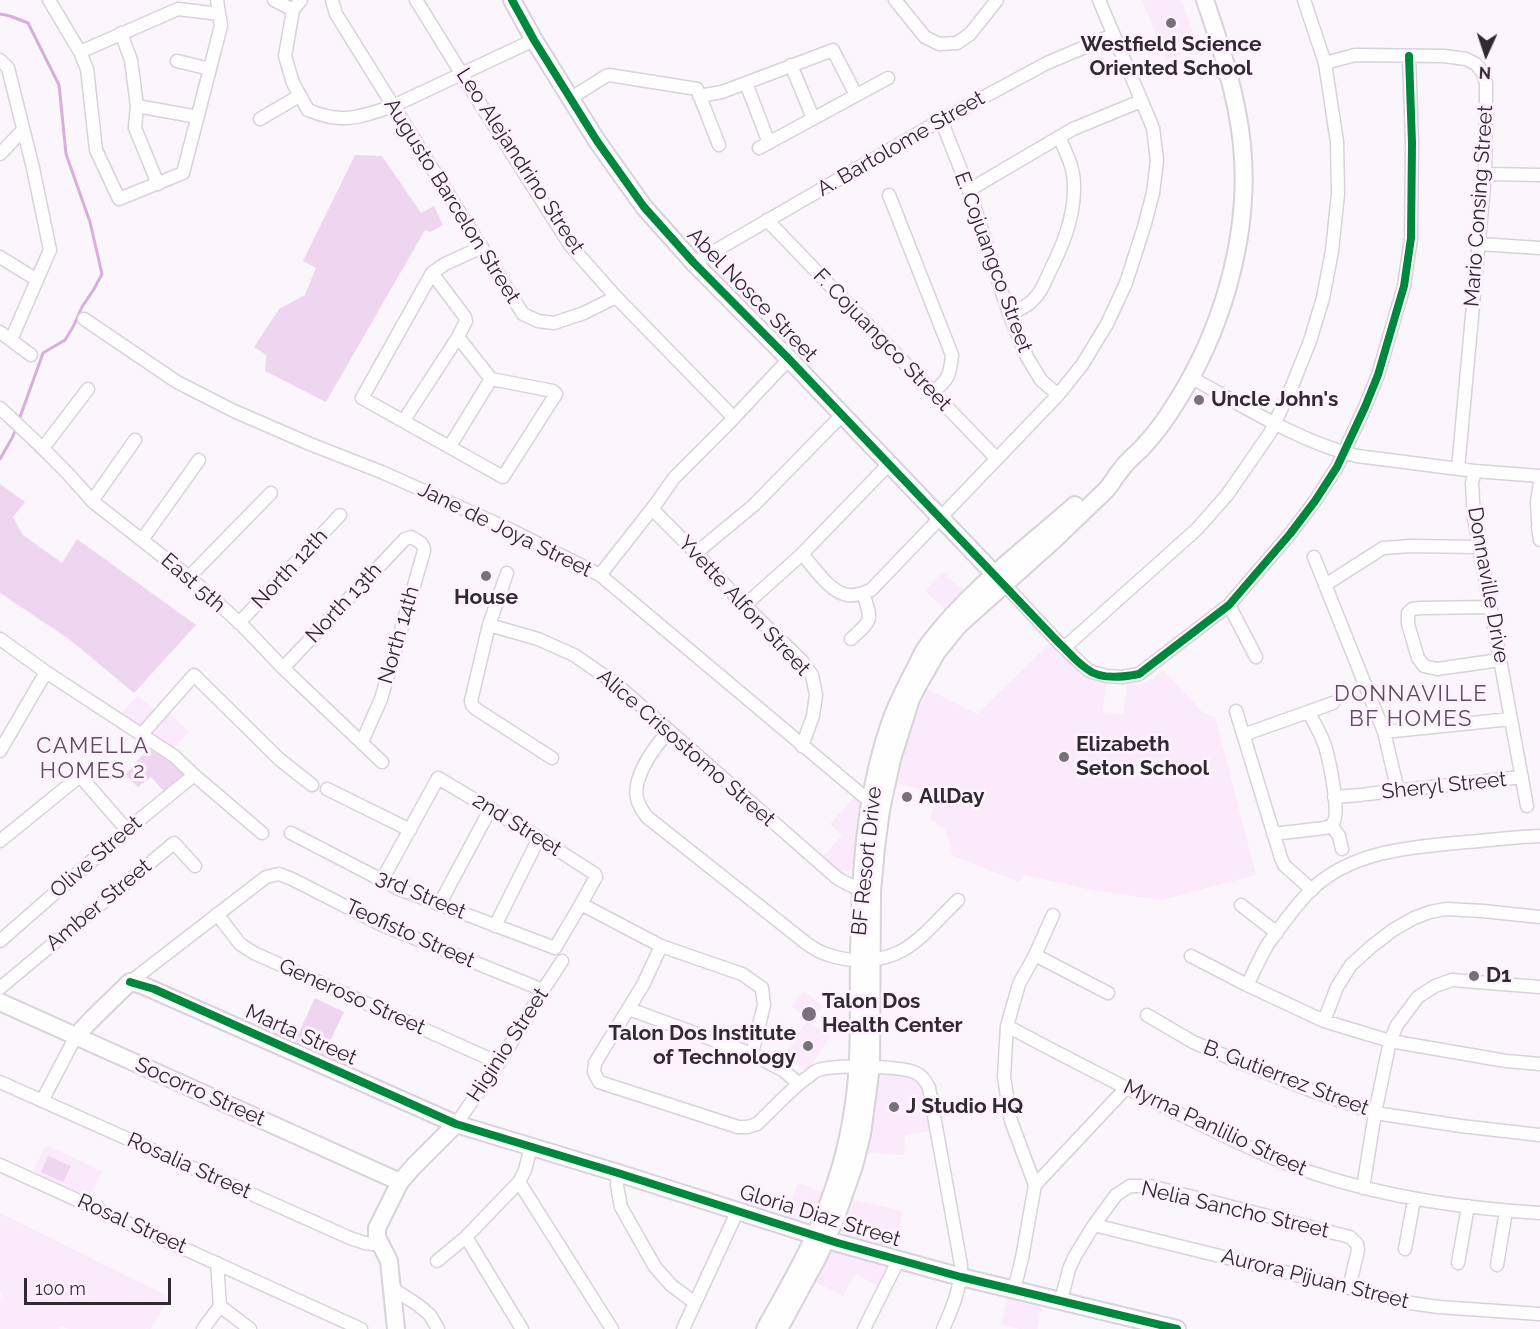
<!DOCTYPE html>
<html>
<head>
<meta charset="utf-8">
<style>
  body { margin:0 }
  #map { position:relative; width:1540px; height:1329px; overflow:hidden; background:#fbf5fc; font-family:Raleway,sans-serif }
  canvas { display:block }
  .north { position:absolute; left:1456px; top:24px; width:60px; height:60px; -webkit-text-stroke:4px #fef2ff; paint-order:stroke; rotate:183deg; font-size:16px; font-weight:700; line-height:24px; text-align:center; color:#312a32 }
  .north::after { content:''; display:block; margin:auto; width:21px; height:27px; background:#312a32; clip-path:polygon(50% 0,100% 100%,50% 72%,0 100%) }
  .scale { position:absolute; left:24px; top:1278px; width:147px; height:27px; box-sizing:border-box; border:3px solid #312a32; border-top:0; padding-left:8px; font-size:18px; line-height:21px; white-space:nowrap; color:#312a32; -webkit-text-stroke:4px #fef2ff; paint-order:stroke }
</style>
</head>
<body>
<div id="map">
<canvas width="1540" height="1329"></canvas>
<div class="north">N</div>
<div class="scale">100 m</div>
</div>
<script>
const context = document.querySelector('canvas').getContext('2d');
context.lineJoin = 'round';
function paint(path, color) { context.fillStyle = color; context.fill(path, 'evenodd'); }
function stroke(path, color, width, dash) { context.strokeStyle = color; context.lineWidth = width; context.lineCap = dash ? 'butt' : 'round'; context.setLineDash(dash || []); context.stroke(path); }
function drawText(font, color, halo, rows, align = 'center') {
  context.font = font + ' Raleway,sans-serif'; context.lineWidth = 6; context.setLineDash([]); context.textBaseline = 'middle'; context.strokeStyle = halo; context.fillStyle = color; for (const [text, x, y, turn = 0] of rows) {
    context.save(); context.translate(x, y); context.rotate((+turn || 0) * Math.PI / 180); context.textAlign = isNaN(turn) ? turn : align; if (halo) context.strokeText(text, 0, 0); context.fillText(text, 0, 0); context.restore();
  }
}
paint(new Path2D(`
  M1142,0H1181L1199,47L1166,60Z
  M942,572L964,591L945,609L925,591Z
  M1051,642L1085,678L1106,682L1103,712L1123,714L1127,684L1140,685L1154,678L1163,670L1203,713L1215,717L1256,875L1161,900L1092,890L1024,875L1020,882L953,856L945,828L930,820L936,793L895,783L909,732L927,689L977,714Z
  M138,695L154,710L168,712L189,732L173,748L159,740L149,732L119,716Z
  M854,797L859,802L861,806L853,862L852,868L849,871L841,872L823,857L842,835L830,824Z
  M804,991L823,1006L810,1022L791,1006Z
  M807,1021L830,1036L808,1071L785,1056Z
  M877,1073L907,1075L919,1082L922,1087L930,1131L905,1135L904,1155L864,1153Z
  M46,1145L102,1171L89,1198L33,1171Z
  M798,1183L826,1194L814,1219L811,1220L798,1221L785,1218Z
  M850,1199L902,1211L896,1251L845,1237L840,1229V1224Z
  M0,1213L169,1297L151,1329H69L60,1326L59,1329H0V1299L3,1294L0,1292Z
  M838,1251L889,1265V1267L880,1287L855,1274L843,1296L810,1279L822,1259L829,1253Z
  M1009,1293L1043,1301L1037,1329H1020L1001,1324Z`), '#faeafc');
paint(new Path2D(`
  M355,155L382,156L421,213L434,206L443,225L430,232L425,230L326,402L265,371L266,355L254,347L279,309L305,295L316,268L303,261Z
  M0,484L25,502L13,517L23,535L62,563L77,539L196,625L134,693L69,639L0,593Z
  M148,749L172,761L185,775L164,791L151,777L138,787L125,775Z
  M315,998L344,1012L324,1054L295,1041Z
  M48,1156L71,1166L63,1182L41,1172Z`), '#eed6f0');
stroke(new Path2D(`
  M0,14L10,16L28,23L59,85L66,154L90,222L102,274L94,289L82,307L73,327L65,340L43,353L19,420
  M0,459L12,438L16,429`), '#d9aede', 3);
const street = new Path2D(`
  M49,0L80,52L87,69L96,150L119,199L183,173L221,26L217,0
  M274,0L293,10
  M301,0L293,10L285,56L293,83L308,110C318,114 330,118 341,118C357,119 378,111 393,106L534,40
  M332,0L336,14L523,314L538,321L554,323L584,313L616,297
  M416,0L481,105L570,245L616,297L734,418
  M895,0L925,37L939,44L957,43L970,34L997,0
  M121,33L131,60L137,106L135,128L158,184
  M80,52L178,9L219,14
  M0,60L8,68L33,168L50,250L11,340
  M177,61L210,69
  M1325,63L1355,55L1444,56L1466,59L1476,64L1483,73L1486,83V102L1485,174L1458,469
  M791,65L813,118
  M746,83L769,143
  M699,96L722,92L833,50L856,95
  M571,98L606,76L609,75L697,89L719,145
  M137,106L198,117
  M260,119L299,96
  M941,120L969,190L1009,314L1027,357L1041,380L1058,395
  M759,148L888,78
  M0,154L23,130
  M1485,174L1540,175
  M969,190L1073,129L1141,101
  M889,195L952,355C950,375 949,379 933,392
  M767,220L997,459
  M1479,244L1540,248
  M0,257L37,280
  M694,263L941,120L1047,63L1113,35
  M1009,314C1018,310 1027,307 1033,300C1041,293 1045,282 1049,273C1062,247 1074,219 1074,189C1075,170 1067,154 1059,137
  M84,319L177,382L234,411L310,444L384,473L511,530L600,575L874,805
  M0,332L31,355
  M458,337L491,379L553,391L556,394L503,477L362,398L432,273L445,264L482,247
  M1192,378C1243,406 1300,442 1357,456L1475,471L1540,476
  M0,408C32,438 64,467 92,501L189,577L243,626L283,668L382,762
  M404,420L458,337L466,321L465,317L432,273
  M450,446L491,379
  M43,448L88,389
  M1475,471L1472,483L1474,518L1527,806
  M92,501L135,440
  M652,509L696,553L736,597L802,661L812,675L816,695L813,716L802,746
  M1538,521L1537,502L1540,482
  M1538,527L1540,540
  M142,540L199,460
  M696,553L754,505L842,415
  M802,554C814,567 830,593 848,595C855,596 864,593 871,590L1058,395L1082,365L1107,324L1126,283L1144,227L1153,193L1157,160L1153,128L1099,0
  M1314,557L1384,732L1398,791
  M507,573L489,625L471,701L472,705L476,709L552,758
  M600,575L655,505L674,478L727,425L789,359
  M189,577L271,493
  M1005,585L1058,642L1089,671L1107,676L1122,677L1139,674L1229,605L1290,534L1315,501L1337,467L1365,407L1378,375L1404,286L1411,238L1412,143L1409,56
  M1325,585L1383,548L1410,546L1479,547
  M1229,605L1256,657
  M744,606L802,554L889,464
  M1490,607L1420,608L1412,609L1408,613V624L1418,658L1424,666L1437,669L1500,660
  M239,623L340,515
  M489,625L538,639L574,655L616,684L837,878C847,884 856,889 868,891
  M0,639L46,672L174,756L194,775L262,833
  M851,639C873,619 872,621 863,593
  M1064,648L1197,529L1227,495L1270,433L1292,386L1310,341L1323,298L1332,251L1338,194L1337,142L1325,63L1304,0
  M283,668L405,539L411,537C418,541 424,543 424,551L381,699L362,742
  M1236,711L1281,858L1284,865L1312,890
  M669,731C654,747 628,782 639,804C641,809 644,813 647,817L806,943C812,947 819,952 826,954C851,963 880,963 903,950C924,938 941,916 958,900
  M1384,732L1511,719
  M142,734L194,675L279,759L312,785
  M1243,735L1333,703
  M0,751L46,672
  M327,789L410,830
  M1367,794L1522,777
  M1334,797L1361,795
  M1331,825L1339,836L1342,849
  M291,833L399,889L555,948L581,904L596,877L595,874L539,838L438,778L382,880
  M1273,834L1325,828C1327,827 1331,826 1333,823C1341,814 1329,759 1325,746C1321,734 1314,723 1309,712
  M0,841L80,776L127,830
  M581,904L661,946L742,974L762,988L764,1005L752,1054
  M439,905L491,808
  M1241,905L1277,933
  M217,914L240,944L254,953L499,1063
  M495,926L539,838
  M0,941L127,830L194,775
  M661,946L643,985L595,1063L594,1072L599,1082L738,1127H748L757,1124C773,1109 788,1092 805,1079C809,1077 812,1073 816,1071C832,1064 897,1066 914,1072C922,1075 926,1081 929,1088L961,1265C961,1288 952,1309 943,1329
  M1035,955L1108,993
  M1191,956L1247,985L1324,1021L1390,1041L1506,1061L1540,1064
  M130,982L266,877L279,874L292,879L382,925L543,990
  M1247,985C1254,972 1260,957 1268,944C1281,926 1295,906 1311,890C1352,850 1413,847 1466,842C1491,840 1516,837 1540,836
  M0,988L174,843L195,866
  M629,1009L752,1054L784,1071L799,1084
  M1147,1015L1193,1042L1239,1062L1315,1092L1375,1113L1461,1126L1540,1135
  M1324,1021L1337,987L1351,965L1372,946L1393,930L1414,918L1430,912L1446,909L1483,911L1540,917
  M1007,1026C1069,1059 1131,1091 1194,1121C1234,1140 1274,1161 1316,1174C1389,1198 1463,1208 1540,1213
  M0,1082L350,1238L365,1243L380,1245
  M42,1101L76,1036
  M456,1124L499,1063L543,990L562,961
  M0,1165L361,1329
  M618,1173L617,1186L621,1207L655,1267L671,1285L695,1303
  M519,1182L612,1329
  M1035,1185L1011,1121L1004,1077L1007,1026L1019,984L1035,955L1053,915
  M1035,1185L1126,1088
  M1363,1188L1375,1113L1390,1041L1397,1025L1418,997L1435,986L1452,980L1540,987
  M1094,1225L1410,1303L1439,1307L1540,1314
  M466,1237L522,1329
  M1405,1249L1414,1200
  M437,1261L466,1237L519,1182L525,1170L531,1147
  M1458,1263L1468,1206
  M1497,1265L1506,1211
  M392,1288L418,1305L430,1315L438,1329
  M1014,1290L1022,1258L1035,1185
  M1061,1301L1069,1269L1075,1256L1094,1225L1116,1195L1130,1186H1150L1350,1237L1357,1244L1358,1250L1349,1288
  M220,1306L250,1329
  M203,1329L220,1306L217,1263
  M683,1329L738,1210
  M864,1329L899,1259`);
const secondary = new Path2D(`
  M512,0L534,40L597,141L644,207L694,263L789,359L1002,582
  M0,1002L400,1182
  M76,1036L92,1019L130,982L142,985L456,1124L618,1173L838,1243L961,1277L1177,1329
  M396,1329L389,1261L377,1237V1228L400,1182L414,1166L456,1124
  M765,1329C782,1298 800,1268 815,1235C834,1194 848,1148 854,1103C861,1056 858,1008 859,960C860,878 864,793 893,715C900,698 908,682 917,665C920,658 923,651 928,645C967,592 1025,549 1075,505
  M779,1329L818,1257L835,1220L854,1166L862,1134L871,1067L872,891L876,848L881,810L892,759L911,699L917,687L937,652L959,625L1054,540L1107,489C1112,483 1115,477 1120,471C1126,462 1135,455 1142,448C1152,437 1162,425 1170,412C1221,336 1251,237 1242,145C1237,95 1221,47 1205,0`);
stroke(street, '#d8d2d9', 15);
stroke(secondary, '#d8d2d9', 20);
stroke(street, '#fefeff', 12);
stroke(secondary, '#fefeff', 16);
stroke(new Path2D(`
  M512,0L534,40L597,141L644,207L694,263L789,359L1058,642C1068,651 1076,662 1087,669C1100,680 1124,677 1139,674L1229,605L1290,534L1315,501L1337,467L1365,407L1378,375L1404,286L1411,238L1412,143L1409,56
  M130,982L154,989L456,1124L618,1173L838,1243L961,1277L1177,1329`), '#00873e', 8);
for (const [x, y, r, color] of [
  [1171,23,6,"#787179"],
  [1199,400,6,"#787179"],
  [486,576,6,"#787179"],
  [1064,757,6,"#787179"],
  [907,797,6,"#787179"],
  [1474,976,6,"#787179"],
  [809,1014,8,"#787179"],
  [808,1046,6,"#787179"],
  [894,1107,6,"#787179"]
]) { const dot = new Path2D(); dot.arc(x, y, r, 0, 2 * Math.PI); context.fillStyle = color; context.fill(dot); stroke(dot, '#fef2ff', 2); }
drawText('bold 21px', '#312a32', '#fef2ff', [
  ["Westfield Science",1171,45,"center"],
  ["Oriented School",1171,69,"center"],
  ["Uncle John's",1211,400],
  ["House",486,598,"center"],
  ["Elizabeth",1076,745],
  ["Seton School",1076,769],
  ["AllDay",919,797],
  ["D1",1486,976],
  ["Talon Dos",822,1002],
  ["Health Center",822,1026],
  ["Talon Dos Institute",796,1034,"right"],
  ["of Technology",796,1058,"right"],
  ["J Studio HQ",906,1107]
], 'left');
drawText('21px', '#312a32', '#fef2ff', [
  ["A. Bartolome Street",901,144,-30],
  ["Leo Alejandrino Street",520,161,57],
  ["Augusto Barcelon Street",452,201,58],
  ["Mario Consing Street",1479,206,-86],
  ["E. Cojuangco Street",993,262,70],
  ["Abel Nosce Street",752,295,46],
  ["F. Cojuangco Street",882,340,46],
  ["Jane de Joya Street",505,530,26],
  ["North 12th",290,569,-47],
  ["East 5th",193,583,41],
  ["Donnaville Drive",1488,585,80],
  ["North 13th",344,603,-47],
  ["Yvette Alfon Street",744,606,47],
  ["North 14th",399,635,-74],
  ["Alice Crisostomo Street",686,748,41],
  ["Sheryl Street",1444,786,-6],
  ["2nd Street",517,825,32],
  ["Olive Street",96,857,-41],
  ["BF Resort Drive",867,861,-84],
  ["3rd Street",421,895,23],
  ["Amber Street",99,905,-40],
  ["Teofisto Street",410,934,24],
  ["Generoso Street",352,997,24],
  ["Marta Street",301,1035,24],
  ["Higinio Street",508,1045,-57],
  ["B. Gutierrez Street",1286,1078,21],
  ["Socorro Street",200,1092,24],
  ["Myrna Panlilio Street",1215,1128,25],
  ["Rosalia Street",189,1166,24],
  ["Nelia Sancho Street",1235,1210,13],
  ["Gloria Diaz Street",820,1216,17],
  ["Rosal Street",132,1224,24],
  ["Aurora Pijuan Street",1315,1279,14]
]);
context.letterSpacing = '1.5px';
drawText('22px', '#5d4d5e', '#fef2ff', [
  ["DONNAVILLE",1411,694],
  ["BF HOMES",1411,719],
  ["CAMELLA",93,746],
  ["HOMES 2",93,771]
]);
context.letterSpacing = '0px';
</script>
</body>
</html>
